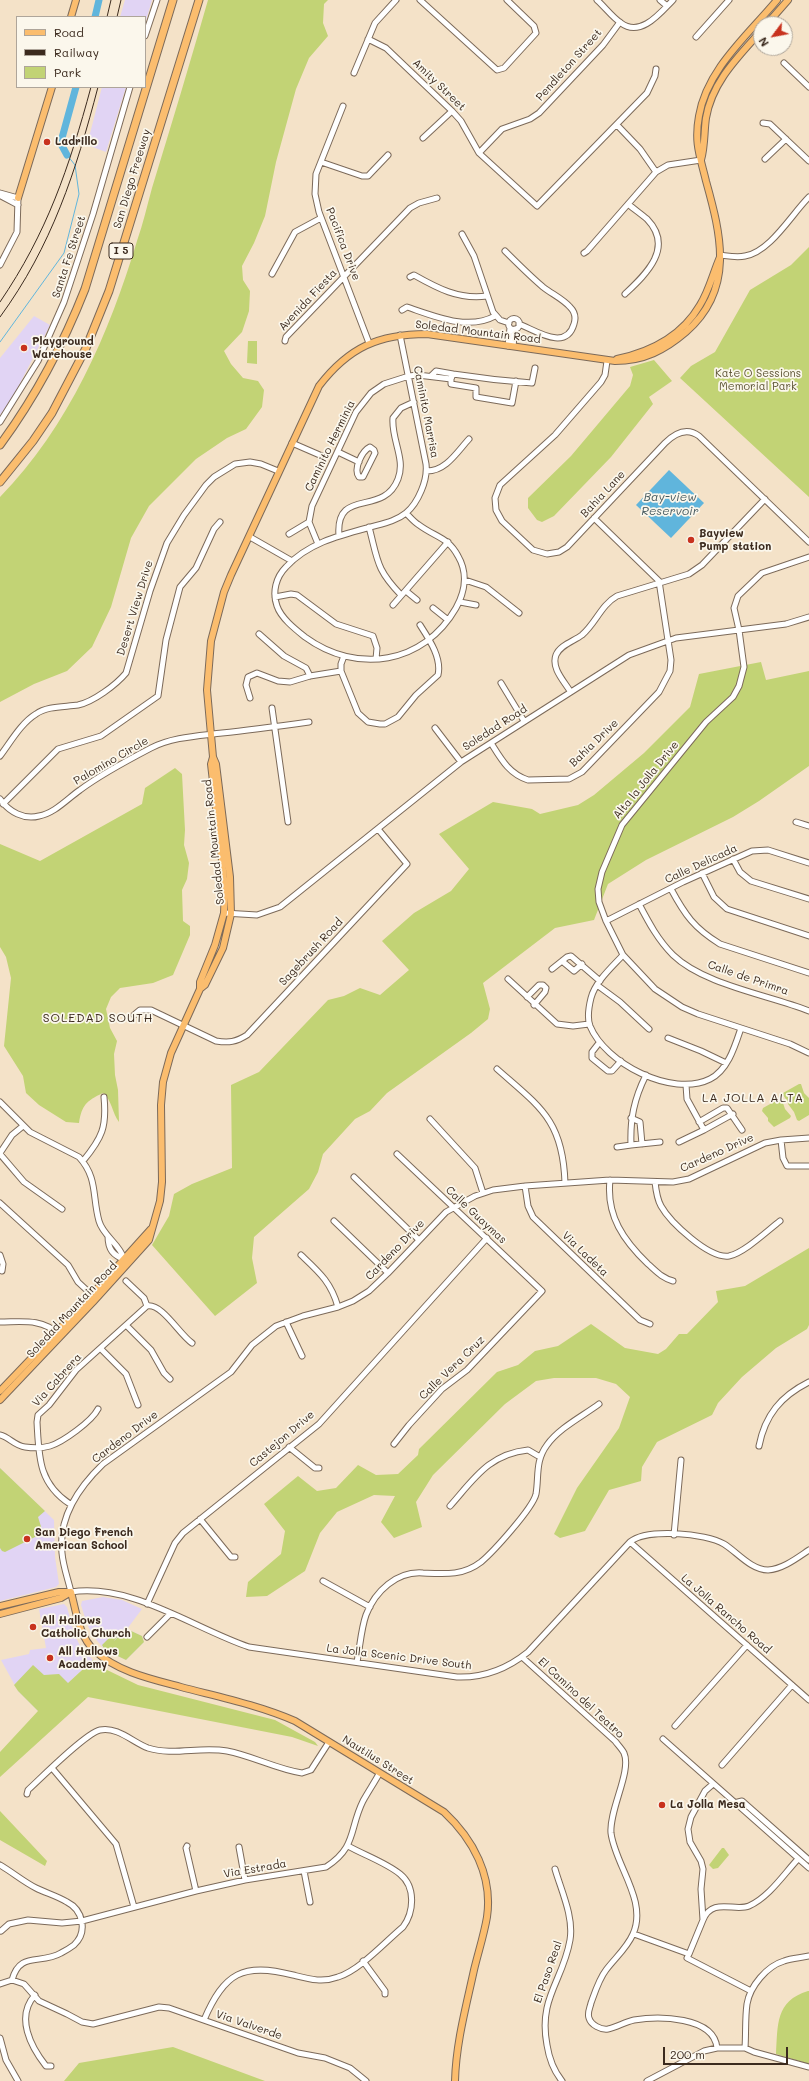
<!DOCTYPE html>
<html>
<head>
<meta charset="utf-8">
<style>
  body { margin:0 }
  #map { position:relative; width:809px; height:2081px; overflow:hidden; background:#f4e2c8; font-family:Mali,sans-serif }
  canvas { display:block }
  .legend { position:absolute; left:16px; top:16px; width:130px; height:72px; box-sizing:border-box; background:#fbf7ec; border:1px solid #aea59a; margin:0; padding:5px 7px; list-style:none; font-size:12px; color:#3b2a1e }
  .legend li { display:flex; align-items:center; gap:8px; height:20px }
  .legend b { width:20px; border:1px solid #aea59a }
  .north { position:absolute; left:753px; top:16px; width:40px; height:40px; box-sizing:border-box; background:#fbf7ec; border:1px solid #aea59a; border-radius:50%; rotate:238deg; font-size:11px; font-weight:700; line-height:16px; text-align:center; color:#3b2a1e }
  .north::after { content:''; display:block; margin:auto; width:14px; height:18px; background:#c8321e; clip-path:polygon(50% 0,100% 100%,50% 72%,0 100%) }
  .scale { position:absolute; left:663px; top:2047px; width:125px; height:18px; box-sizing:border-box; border:2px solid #3b2a1e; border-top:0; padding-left:5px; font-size:12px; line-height:14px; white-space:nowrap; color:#3b2a1e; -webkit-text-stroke:3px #fbf7ec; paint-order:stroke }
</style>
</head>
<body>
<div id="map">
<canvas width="809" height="2081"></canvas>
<ul class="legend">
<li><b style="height:5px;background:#fbbd6e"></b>Road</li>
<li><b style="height:5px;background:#3b2a1e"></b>Railway</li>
<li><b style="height:11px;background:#c2d375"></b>Park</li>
</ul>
<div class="north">N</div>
<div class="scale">200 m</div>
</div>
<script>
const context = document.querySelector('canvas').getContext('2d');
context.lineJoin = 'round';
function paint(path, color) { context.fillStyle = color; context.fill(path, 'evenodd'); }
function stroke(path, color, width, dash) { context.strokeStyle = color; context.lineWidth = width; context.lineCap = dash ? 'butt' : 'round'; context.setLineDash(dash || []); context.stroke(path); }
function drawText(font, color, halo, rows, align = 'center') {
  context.font = font + ' Mali,sans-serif'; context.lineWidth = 3.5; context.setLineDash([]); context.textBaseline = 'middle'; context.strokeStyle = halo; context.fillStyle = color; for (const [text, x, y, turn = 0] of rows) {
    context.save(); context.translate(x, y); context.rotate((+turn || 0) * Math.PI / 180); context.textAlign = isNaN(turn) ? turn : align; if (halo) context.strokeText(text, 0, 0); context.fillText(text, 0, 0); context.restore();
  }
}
paint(new Path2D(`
  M125,0H152L145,24V17H120Z
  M102,87H126L106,152L87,145Z
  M34,316L50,325L12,399L0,415V358Z
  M0,1468L54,1520L55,1557L59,1584L56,1587L0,1601Z
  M103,1597L122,1600L142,1609L127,1629L142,1636L144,1642L126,1660L105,1650L93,1636L87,1624L81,1605L82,1601Z
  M64,1604L67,1607L74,1633L80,1646L93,1660L38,1711L18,1691L1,1660L29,1654L30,1650L46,1648L39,1609Z`), '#e1d4f4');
paint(new Path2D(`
  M208,0H328L324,4L323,23L328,36L309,58L296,89L276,162L265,216L254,243L242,266L243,280L250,291L249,311L242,332L224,351L231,364L243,378L258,381L264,390L262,407L246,429L227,438L196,459L149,506L131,538L111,607L92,647L67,671L34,684L0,702V497C69,426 109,334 137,241C143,224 147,206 152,188C171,126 190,63 208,0Z
  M809,247V497L680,378L691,366L715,352L750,290L791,265Z
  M248,341H257V364L247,363Z
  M654,360L672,381L649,397L653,404L611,457L554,516L542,522L537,520L528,508V498L571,456L630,386L633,375L630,367Z
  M761,662L766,680L809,671V766L759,801L733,817L646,860L608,884L594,920L555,928L483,983L490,1009L488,1019L471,1033L387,1093L370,1111L355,1119L323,1154L318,1172L309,1189L254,1237L252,1258L257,1283L215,1316L152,1245L169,1216L174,1194L192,1184L232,1168L231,1085L259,1072L328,1000L344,996L360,988L380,995L409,970L382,941L414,913L451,891L469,869L439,834L493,802L532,809L540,814L578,805L594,795L644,753L690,707L699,674Z
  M175,768L182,774L185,830L184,845L189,863L187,879L182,890L183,921L190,926V935L173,975L153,983L120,988L111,997L106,1009L110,1028L117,1041L114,1054L115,1075L118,1090L119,1122C112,1113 112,1100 103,1093C86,1101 82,1105 79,1123L66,1122L39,1105L26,1093L23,1076L4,1046L11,978L6,957L0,947V844L40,861L142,804L145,788Z
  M799,1084H801L804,1093L809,1098V1115L799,1121L797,1120L794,1112L788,1104V1102L783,1095V1093Z
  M779,1099L782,1100L785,1109L791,1116L790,1118L774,1127L768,1121V1118L762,1111L763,1108Z
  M809,1248V1325L807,1329L776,1348L742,1377L718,1403L712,1415L657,1442L642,1467L641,1481L609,1490L585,1531L560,1538L554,1534L577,1488L619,1428L630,1397L616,1384L596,1378H554L536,1381L505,1404L433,1475L416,1502L422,1527L394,1538L381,1522L395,1496L374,1495L337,1512L320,1533L305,1571L267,1596L246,1597L248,1582L281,1554L285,1531L264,1504L298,1476L317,1491L336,1488L358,1465L376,1475L398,1474L418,1455L419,1449L497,1372L518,1365L535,1351L558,1346L591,1324L625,1348L658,1354L666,1349L679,1334H687L718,1302L716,1291L745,1286Z
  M0,1468L45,1511L38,1517L43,1533L5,1552L2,1551L0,1548Z
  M127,1629L142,1636L144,1642L126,1660L105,1650L102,1645L113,1634L117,1637L114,1641Z
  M93,1660L105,1669L138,1685L275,1720L315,1742L318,1746L292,1737L88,1697L0,1777V1752L38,1711L18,1691L14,1685L33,1665L44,1675L59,1674L68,1683Z
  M0,1811L47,1861L45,1866L0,1840Z
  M722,1848H724L729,1855L718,1868L713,1869L709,1865Z
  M808,1991H809V2064L776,2054C778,2025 775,2001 808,1991Z
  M173,2047L265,2081H64L79,2063Z`), '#c2d375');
paint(new Path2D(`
  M669,470L704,503L671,538L636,505Z`), '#60b5dc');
stroke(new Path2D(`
  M0,342L64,253L79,194L75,165L67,155`), '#60b5dc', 1);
stroke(new Path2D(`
  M95,17L99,0
  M67,155L61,144L62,138L76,87`), '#60b5dc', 7);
const minor = new Path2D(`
  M420,0L497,70L504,68L536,33L534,26L507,0
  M597,0C605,7 612,17 621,23C641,38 661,12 673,0
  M660,0L667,6
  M145,36L157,0
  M696,37L729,0
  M368,39L386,48L452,111L461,121L479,153L537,206L647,93L655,76L656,69
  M784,63L809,87
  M354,73L375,23L396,0
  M343,106L316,174L315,194L319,212L369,343
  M763,123L770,124L809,161
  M617,125L640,149L656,172
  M423,138L452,111
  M479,153L502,129L530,119L539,113L603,45L620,22
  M765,159L786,139
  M321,162L362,176H368L388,155
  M0,193L18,198L17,232L0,265
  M1,196L18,205
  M462,234L474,256L493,312L500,320L509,323
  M505,251C517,263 530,276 543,287C552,294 563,299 570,307C575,312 576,318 574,324C566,352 535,330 519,324
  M584,253L587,251L656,172L668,165L701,160
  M720,255C728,256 737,258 745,256C770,252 791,215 809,197
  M272,274L295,232L321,218
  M410,277L414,275C437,288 459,300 487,296
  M625,294C645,275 675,248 647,219C641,214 634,209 628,204
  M402,310L407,307C434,316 468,331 495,316
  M508.5 324a5.5 5.5 0 1 1 11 0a5.5 5.5 0 1 1-11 0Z
  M400,335L426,464C428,480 418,503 406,513C395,522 380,524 367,528C337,536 307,544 286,567C276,577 272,592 277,606C281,618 295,629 305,637C357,675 424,664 456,608C465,592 468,573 458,556C448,537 435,537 419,525C414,522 410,517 406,513
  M285,341L286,337L410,208L419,203L437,198
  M508,346L510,328
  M513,346L515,329
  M607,361L605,375L601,382L555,435L500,485L495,498L496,510L502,521L533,550L547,554L559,552L567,547L665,443C675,433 687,427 699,436L809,542
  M431,376L436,371L453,374
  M451,379V384L476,388V397L512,403L516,381
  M0,422L38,361L64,302L93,214L130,87
  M292,443L322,456
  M370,447L374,450L375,453L363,477H359C353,469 362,451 370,447Z
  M338,452L359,462
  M427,471C446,471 457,452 469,439
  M369,527C378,561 376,569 401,595
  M289,534L309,522
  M339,536C335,486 383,518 398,479C406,459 391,439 393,418L401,408L414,402
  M250,537L292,561
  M318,544L309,522L312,506L356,412L371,393L384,384L409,376L418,375L451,379L453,374C479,378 505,381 532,383L535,368
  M809,557L762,573L738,596L734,608L739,630L744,667L739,686L733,697L706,722L622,825L602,872L598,889L599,902L606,921L623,955L655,989L682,1007L698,1014L790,1044L809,1053
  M465,580L486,587L519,613
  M406,591L417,600
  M275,597L291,594L297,595L336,624L373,636L377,648L376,659
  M460,602L476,605
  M393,605L448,542
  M433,608L448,620
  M259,634L284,656L306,668L310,676
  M344,656L341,664V671L358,713L368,722L380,724H385L398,717L416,695L438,675C442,658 429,639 420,625
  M501,683L524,721
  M570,691C564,681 551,668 556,655C560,645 574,641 582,635C596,623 601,605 617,596L689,574L702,565L765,499
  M250,698L246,685L248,677L257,673L278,681L290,682L310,676L341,671
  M272,708L288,822
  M435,728L461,762
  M491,743C501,759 509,774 528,780L569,779L582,772L659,692L670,671L671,660L659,581L594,518
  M0,756C10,743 21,723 36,714C47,706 64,707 78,705C93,702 116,685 126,673L150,591L167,543L184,515L206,485L214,477L235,464L250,462L261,464L278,471
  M0,799C9,812 24,820 39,816C55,813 67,799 80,790C100,775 128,760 151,748C172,737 198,736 222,733C251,730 280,726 309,722
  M3,804L58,749L101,736L158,696L166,640L180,587L196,568L214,529L220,522
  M796,822L809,826
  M733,859L740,872L751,881L809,899
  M702,873L714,897L727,909L809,936
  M671,889C685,915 694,928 720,944L809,973
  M639,904C649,923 658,940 673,955C704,985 769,995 809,1011
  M224,913L257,915L280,907L461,762L629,655L676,638L786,624L809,617
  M606,921L683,882L752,851L768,850L809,863
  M623,955C612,967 595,982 591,998C589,1006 587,1018 590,1026C605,1063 672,1098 710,1079C728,1070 735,1046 741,1028
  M562,961L574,971L582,964
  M552,969L567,957L571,956L600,981
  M508,979L557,1024L573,1026L589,1024
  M597,985L620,1002L649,1029
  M527,997L539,985H543L546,988L545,992L534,1005
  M134,1015L140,1010H151L216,1041C229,1043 236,1042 247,1035L407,864L378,829
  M668,1038L701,1051L726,1063
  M599,1043L592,1052V1058L608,1071H612L621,1061
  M497,1069C540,1107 563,1120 565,1183
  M686,1085L687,1099L704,1130L733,1114
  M0,1102L30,1132L79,1157C98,1178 92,1196 99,1221C103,1236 120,1244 124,1259
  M631,1118L640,1122L642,1144
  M430,1119L475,1168L483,1193
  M699,1122L723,1108H727L742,1130
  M809,1138L781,1140L765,1143L689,1179L673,1182L610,1180L525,1186L493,1190L475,1196L446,1212L388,1273L369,1291L353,1301L338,1307L303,1316L276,1326L252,1345L231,1372L103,1464C78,1488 58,1517 62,1553C63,1566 68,1579 71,1592C132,1583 193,1628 249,1647L457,1677C484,1678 507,1669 528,1652L630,1542C646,1528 706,1533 724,1544C737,1552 751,1570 768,1570C783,1569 797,1558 809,1550
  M781,1140L783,1158L787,1166H809
  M679,1142L704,1130
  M631,1145L660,1142
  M617,1147L631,1145C630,1119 634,1099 646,1075
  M0,1153L12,1135L23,1126
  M0,1154L24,1182L62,1209
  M83,1161C102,1138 107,1127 104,1097
  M354,1177L419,1240
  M610,1180C606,1216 624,1241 648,1264C657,1272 662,1278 673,1281
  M655,1182C656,1191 657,1199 661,1206C670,1222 709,1259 729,1256C744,1253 767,1231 780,1221
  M525,1186L528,1206L533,1217L640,1320L650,1324
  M0,1203L68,1265L78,1282L92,1295
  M334,1221L388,1273
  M108,1236C108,1250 113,1255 125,1260
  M0,1255L3,1264L2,1271
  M301,1255C319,1272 331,1282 338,1307
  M126,1281L144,1298L147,1306
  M147,1306C162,1303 179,1334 192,1343
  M0,1322C21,1322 42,1318 58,1334
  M286,1322L302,1356
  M127,1326L151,1350L164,1373L170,1379
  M101,1349L126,1374L138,1405
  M0,1435C9,1437 15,1446 25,1447C32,1448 43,1448 50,1446C63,1442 92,1421 98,1409
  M394,1444L409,1425L442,1389L467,1370L542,1291L397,1154
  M759,1446C765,1415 781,1396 809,1382
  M289,1447L315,1468H319
  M70,1504C38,1483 39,1456 37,1422L38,1415L49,1405L76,1370L147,1306
  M450,1506C474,1479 489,1454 528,1450L540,1457
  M200,1519L231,1557H235
  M674,1535L681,1460
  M630,1542L809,1700
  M323,1581L370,1607
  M147,1604L175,1543L183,1533L319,1424L487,1238
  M147,1637L170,1614
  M522,1657L615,1741C618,1745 622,1749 624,1753C632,1771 609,1810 611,1833C615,1865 648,1901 633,1934C627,1948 615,1958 606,1970C599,1979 595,1992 591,2003C590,2008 587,2013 589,2018C591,2025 601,2030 608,2029C617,2027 625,2022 634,2020C658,2016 714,2016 717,2048
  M357,1662C360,1647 361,1629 366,1615C375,1591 397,1571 423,1573C444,1574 463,1576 481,1562C493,1552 533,1508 536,1494C539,1477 535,1461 547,1445C559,1428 583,1416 599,1404
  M675,1726L747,1645
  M663,1739L809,1868
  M722,1765L792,1685
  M52,1768L116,1844L134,1907
  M27,1794L28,1790C41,1778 86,1733 100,1730C117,1726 134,1743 148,1748C173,1756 201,1746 227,1751C253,1756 276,1769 302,1773L311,1770L329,1742
  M734,1803L742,1801L809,1860
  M187,1846L186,1848L196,1891
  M239,1847L245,1880
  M0,1865C12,1872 24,1882 36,1888C46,1893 57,1896 67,1902C83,1910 88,1932 74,1945C70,1948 65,1951 61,1953C40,1965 20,1951 12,1980
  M555,1869C561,1890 574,1917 570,1940C563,1981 538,1998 547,2045C549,2058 554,2071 562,2081
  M304,1871L310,1902
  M703,1920C712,1897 735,1912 749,1906C769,1897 784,1874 798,1859
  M1,1931L9,1924L28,1920L62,1923L82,1921L196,1891L245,1880L326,1867C357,1847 349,1829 363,1801C368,1792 374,1783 379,1774
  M634,1934L689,1954
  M689,1954L703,1920L701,1889L703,1869L701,1861L690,1842L688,1829L691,1817L705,1791L713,1784
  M689,1954L687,1958L751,1991
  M363,1961L385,1991V1994
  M0,1984L12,1980L24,1984L39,2001L67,2014L82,2022L93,2024L159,2007L169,2008L298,2053L325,2058L350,2068L366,2081
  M35,1995C15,2017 31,2047 46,2066H51
  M204,2020C224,1973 243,1962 293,1975C309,1979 322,1983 338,1977C360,1970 385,1942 403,1927C414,1912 416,1887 400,1874C385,1862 364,1855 348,1846
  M0,2038L6,2060L18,2081
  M745,2048L754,2052L809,2067
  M647,2081L704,2051L717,2048H745C746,2033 745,2018 747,2004C750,1986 767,1966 784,1961C792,1958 801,1958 809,1956`);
const major = new Path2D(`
  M71,17L76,0
  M767,24L788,0
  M701,160C705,146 704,132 706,118C712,82 738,57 761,31
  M18,198L52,87
  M617,359C650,352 682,336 700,305C709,291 713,273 720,257
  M200,989L205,985L223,948L231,914L230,877L216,764L213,757L207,690L211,641L224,592L231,575L319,386C349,347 379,334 427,334L615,361C644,361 665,350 686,332C735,289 721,235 706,181C700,156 694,143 699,116C707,69 748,35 777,0
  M0,1391L87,1300L151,1229
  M0,1400L93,1302L149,1240L160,1201L162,1182L161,1105L163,1082L171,1053L200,989V982L215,945L224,913L225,887L211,764L213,757
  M71,1592C76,1611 79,1637 95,1651C118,1672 151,1679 181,1687C219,1697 258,1705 295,1721L444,1812C473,1839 493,1876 487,1917C484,1935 478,1953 474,1970C466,2007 456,2043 455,2081
  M0,1606L59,1592H70
  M0,1614L61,1598L71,1592`);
const highway = new Path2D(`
  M0,445C36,396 63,345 85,289L173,0
  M0,482L33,441L52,413L86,348L109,291L199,0`);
stroke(minor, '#7c6a5a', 7);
stroke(major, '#7c6a5a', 8);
stroke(highway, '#7c6a5a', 9);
stroke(minor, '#fff', 5);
stroke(major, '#fbbd6e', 6);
stroke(highway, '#fbbd6e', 7);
stroke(new Path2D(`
  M107,17L111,0
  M0,302C47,233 69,168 91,87`), '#3b2a1e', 1);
stroke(new Path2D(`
  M117,17L121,0
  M0,317C52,246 76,171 98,87`), '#3b2a1e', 1);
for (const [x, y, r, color] of [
  [47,142,4,"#c8321e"],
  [24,348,4,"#c8321e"],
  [691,540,4,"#c8321e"],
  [27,1539,4,"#c8321e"],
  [33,1627,4,"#c8321e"],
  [50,1658,4,"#c8321e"],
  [662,1805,4,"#c8321e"]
]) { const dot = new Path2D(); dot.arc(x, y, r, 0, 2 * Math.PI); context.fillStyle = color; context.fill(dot); stroke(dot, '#fbf7ec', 1.5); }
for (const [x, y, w] of [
  [121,251,24]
]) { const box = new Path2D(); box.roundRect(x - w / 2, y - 8, w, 16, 3); context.fillStyle = '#fbf7ec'; context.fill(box); stroke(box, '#3b2a1e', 1); }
drawText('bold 10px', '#3b2a1e', null, [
  ["I 5",121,251]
]);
drawText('11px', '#3b2a1e', '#fbf7ec', [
  ["Pendleton Street",569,65,-48],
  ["Amity Street",439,85,44],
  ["San Diego Freeway",132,179,-73],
  ["Pacifica Drive",343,244,69],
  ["Santa Fe Street",69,257,-72],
  ["Avenida Fiesta",308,300,-47],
  ["Soledad Mountain Road",478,332,7],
  ["Caminito Marrisa",426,412,79],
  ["Caminito Herminia",330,446,-64],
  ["Bahia Lane",603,494,-47],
  ["Desert View Drive",135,608,-73],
  ["Soledad Road",495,728,-33],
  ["Bahia Drive",594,743,-44],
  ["Palomino Circle",111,761,-30],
  ["Alta la Jolla Drive",646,780,-51],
  ["Soledad Mountain Road",214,842,-96],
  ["Calle Delicada",701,864,-25],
  ["Sagebrush Road",311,952,-47],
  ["Calle de Primra",748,978,19],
  ["Cardeno Drive",717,1153,-24],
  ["Calle Guaymas",476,1215,43],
  ["Cardeno Drive",395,1250,-46],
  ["Via Ladeta",585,1254,44],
  ["Soledad Mountain Road",72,1310,-47],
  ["Calle Vera Cruz",452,1368,-44],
  ["Via Cabrera",57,1380,-48],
  ["Cardeno Drive",125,1437,-37],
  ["Castejon Drive",282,1439,-40],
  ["La Jolla Rancho Road",726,1614,41],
  ["La Jolla Scenic Drive South",399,1657,7],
  ["El Camino del Teatro",581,1698,43],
  ["Nautilus Street",378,1760,32],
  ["Via Estrada",255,1869,-10],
  ["El Paso Real",548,1972,-71],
  ["Via Valverde",249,2025,19]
]);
drawText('bold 11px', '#3b2a1e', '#fbf7ec', [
  ["Ladrillo",55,142],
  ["Playground",32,342],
  ["Warehouse",32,355],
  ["Bayview",699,534],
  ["Pump station",699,547],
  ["San Diego French",35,1533],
  ["American School",35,1546],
  ["All Hallows",41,1621],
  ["Catholic Church",41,1634],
  ["All Hallows",58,1652],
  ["Academy",58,1665],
  ["La Jolla Mesa",670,1805]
], 'left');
drawText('11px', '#5d5434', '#fbf7ec', [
  ["Kate O Sessions",758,374],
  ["Memorial Park",758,387]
]);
drawText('italic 12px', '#485b60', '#fbf7ec', [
  ["Bay-view",670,497],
  ["Reservoir",670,511]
]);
context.letterSpacing = '1px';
drawText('12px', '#3b2a1e', '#fbf7ec', [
  ["SOLEDAD SOUTH",98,1018],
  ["LA JOLLA ALTA",753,1098]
]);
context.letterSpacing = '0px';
</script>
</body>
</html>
